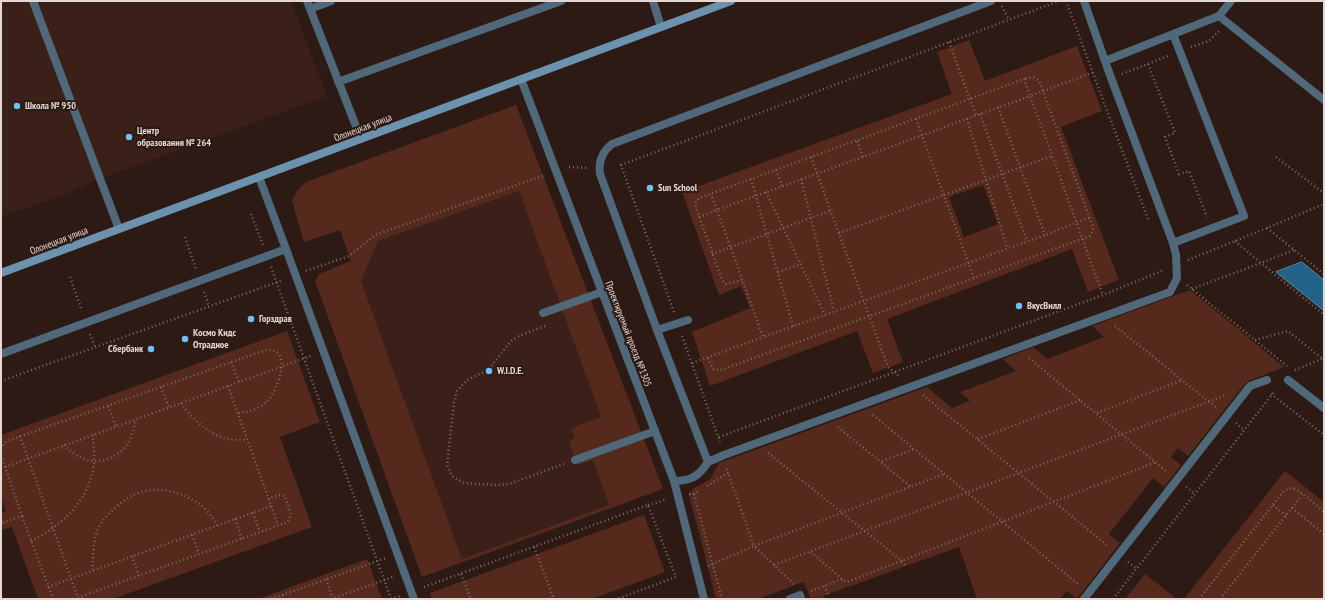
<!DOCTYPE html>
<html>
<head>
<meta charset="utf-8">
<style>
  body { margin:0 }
  #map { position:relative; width:1325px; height:600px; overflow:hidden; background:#2d1a14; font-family:"PT Sans Narrow",sans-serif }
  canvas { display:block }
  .frame { position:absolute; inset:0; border:2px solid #e5d7d3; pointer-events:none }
</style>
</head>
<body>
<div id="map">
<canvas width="1325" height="600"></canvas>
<div class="frame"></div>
</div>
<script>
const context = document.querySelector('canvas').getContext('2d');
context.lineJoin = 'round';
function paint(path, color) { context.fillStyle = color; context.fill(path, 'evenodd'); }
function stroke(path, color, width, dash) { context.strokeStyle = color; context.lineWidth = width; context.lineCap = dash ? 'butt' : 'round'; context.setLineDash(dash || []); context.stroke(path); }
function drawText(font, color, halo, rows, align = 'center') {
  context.font = font + ' "PT Sans Narrow",sans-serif'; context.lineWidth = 4; context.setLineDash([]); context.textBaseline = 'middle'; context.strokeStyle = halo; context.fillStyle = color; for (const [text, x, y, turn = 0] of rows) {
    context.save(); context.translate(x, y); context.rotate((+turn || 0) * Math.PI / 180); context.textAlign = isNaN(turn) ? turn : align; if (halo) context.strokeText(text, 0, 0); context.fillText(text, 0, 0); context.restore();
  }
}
paint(new Path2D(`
  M1,1H291L327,96L100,179L66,194L1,217Z
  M519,190L601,417L571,428L575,439L569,441L593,459L609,505L462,559L361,281L378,241Z`), '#3a2019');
paint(new Path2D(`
  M969,40L985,81L1077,46L1102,111L1061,127L1119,280L1088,292L1072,249L887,319L903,362L873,373L857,331L710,386L692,332L750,308L741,286L719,295L682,192L952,94L937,52ZM983,185L998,224L964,237L949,197Z
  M516,105L663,489L422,577L315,281L319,274L351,261L340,230L304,242L292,201L297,191L306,182ZM519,191L601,417L571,428L575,438L569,441L577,465L593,460L609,505L462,559L361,281L378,241Z
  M1190,290L1284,367L1246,382L1188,456L1178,448L1171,457L1181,465L1164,487L1153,478L1109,534L1120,543L1077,599L1067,591L1060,599H977L959,547L823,596L824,599H811L804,582L795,585L758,599H716L689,494L693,489L710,479L719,463L927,387L952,408L970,401L960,392L1016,371L1003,359L1033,347L1047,359L1104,337L1092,326Z
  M287,331L320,422L280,437L312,527L113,599H38L12,527L1,530V513L6,511L1,497V435Z
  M1285,471L1324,502V599H1184Z
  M644,515L665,572L592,599H432L430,593Z
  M367,559L382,599H258Z
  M1145,574L1177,599H1125Z`), '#55291c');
const water = new Path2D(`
  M1302,262L1324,280V311L1276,272Z`);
paint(water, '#22638a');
stroke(water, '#5c86a0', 1);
stroke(new Path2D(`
  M1066,1L1149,222
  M1002,6L1009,20
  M949,42L976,115
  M1191,47L1209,41L1219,31
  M1148,64L1175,133L1165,137L1179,174L1189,171L1207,217
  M1122,74L1168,56
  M998,107L1045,235
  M980,114L1027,241
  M916,119L974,278
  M967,119L1007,248
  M857,141L863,157
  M811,157L888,367L900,377
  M1276,157L1324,193
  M569,167L588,168
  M776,170L782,186
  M751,179L793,326
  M801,179L834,311
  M766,192L825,315
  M251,214L263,245
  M699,217L717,210L711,194
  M1089,218L1045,235L825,315L763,337L717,210L1030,96C1055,162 1078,228 1103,295
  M1267,228L1324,274
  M839,233L1052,156
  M185,237L196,269
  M1235,241L1261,263L1294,250
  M712,254L830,211
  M1188,260L1267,228L1324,204
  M271,267L391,599
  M306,271L349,256L375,235L545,175
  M778,272L801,264
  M70,277L82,311
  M742,280L726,284L722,280L696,208L695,204L699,198L1024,79L1030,96L1094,72
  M1187,285L1287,366
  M1192,289L1261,263L1324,315
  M204,292L209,306
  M674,312L621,165L1059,1
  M545,326L519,336L511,341L488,370L467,380L457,391L454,403L447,465L452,476L464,483L496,485L509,484L564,464
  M1115,326L1217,408
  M90,334L95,347
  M682,336L720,442
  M1255,340L1288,331L1324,360
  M708,358L713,369L721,370L1090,236L1093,231V227L1040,83L1038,80L1033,77L1024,79
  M1029,358L1167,472
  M231,362L239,382
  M692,363L763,337
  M1295,370L1324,358
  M1,381L283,280
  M228,386L278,525
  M161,387L169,408
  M1271,394L1324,435
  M923,395L1108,546
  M181,403C191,418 209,435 228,439C234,440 241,440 247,440
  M108,406L116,426
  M1097,413L1182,380
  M873,415L1079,585
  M1236,423L1244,430
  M838,427L910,486
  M20,436L78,598
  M719,437L1103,295L1164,270
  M978,439L1081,400
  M64,445C70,451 76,456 85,459C100,465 120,457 128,443C132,436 134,428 136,420
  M1,449L4,444L7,441L266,350C294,347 278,392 266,402C258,410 248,412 237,413
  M768,453L902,561L906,566
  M1,455L22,516L1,523
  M882,461L914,449
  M5,467L311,356
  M707,486L728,473L727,468
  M1186,487L1195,494
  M689,494H694L699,490
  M694,494L722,599
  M648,505L665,500
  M1273,505L1286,516
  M1292,508L1324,534
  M253,513L260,532
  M22,516L53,599
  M235,519L242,539
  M192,535L199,554
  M31,541C63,525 90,500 94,463C95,454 93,444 93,435
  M534,547L554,599
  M811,552L842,579
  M132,556L139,576
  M1128,562L1137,569
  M774,565L1226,395
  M708,566L754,546L728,473
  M93,570C92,560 94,540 97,531C101,522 107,515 114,509C140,483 174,485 202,506C208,511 213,519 218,526
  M461,574L471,599
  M326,579L333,599
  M794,584L754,546L944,474
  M824,586L828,594
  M48,587L271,506
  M424,587L648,505L676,577L617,599
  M811,591L842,579L847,582L1156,462
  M283,595L285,599
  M74,599L288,522L291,514L285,496L279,495L268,499
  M271,599L386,558
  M331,599L393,577
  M391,599L400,596
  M1113,599L1274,392
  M1199,599L1283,492C1286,490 1288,488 1292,488C1300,490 1317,506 1324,512
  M1220,599L1302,495`), '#7c6b66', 2.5, [1, 3]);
stroke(new Path2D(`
  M33,1L119,229
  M307,1L361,139
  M653,1L661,27
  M310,9L331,1
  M1219,16L1231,1
  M1173,34L1244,216L1173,243
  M1105,61L1219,16L1324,100
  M338,82L561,1
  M259,177L286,249
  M543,313L602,292
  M657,330L688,320
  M1,354L286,249L414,599
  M1288,380L1324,408
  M575,460L655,431
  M708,462L724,455L1170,292L1177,278L1176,255L1173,243L1107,67L1084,1
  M674,481C691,481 699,476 708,462L657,330L600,174C598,161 602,152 612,144L991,1
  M790,599L800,595L801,599
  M1084,599L1250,386L1267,380`), '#50697a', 8);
stroke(new Path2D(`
  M521,79L674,481L704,599`), '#50697a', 8);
stroke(new Path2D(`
  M1,273L731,1`), '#6b93af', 8);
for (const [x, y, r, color] of [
  [17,106,4,"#72c1f5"],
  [129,137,4,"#72c1f5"],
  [650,188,4,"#72c1f5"],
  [1019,306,4,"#72c1f5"],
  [251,319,4,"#72c1f5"],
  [185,339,4,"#72c1f5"],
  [151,349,4,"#72c1f5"],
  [489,371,4,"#72c1f5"]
]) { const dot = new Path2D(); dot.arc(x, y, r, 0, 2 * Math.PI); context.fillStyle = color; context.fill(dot); stroke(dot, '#2d1a14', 1.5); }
drawText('bold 10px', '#e5d7d3', '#2d1a14', [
  ["Школа № 950",25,106],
  ["Центр",137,131],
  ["образования № 264",137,143],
  ["Sun School",658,188],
  ["ВкусВилл",1027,306],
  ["Горздрав",259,319],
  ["Космо Кидс",193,333],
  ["Отрадное",193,345],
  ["Сбербанк",143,349,"right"],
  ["W.I.D.E.",497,371]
], 'left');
drawText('10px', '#e5d7d3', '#2d1a14', [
  ["Олонецкая улица",363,128,-21],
  ["Олонецкая улица",59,241,-21],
  ["Проектируемый проезд №1305",628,334,69]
]);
</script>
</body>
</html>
